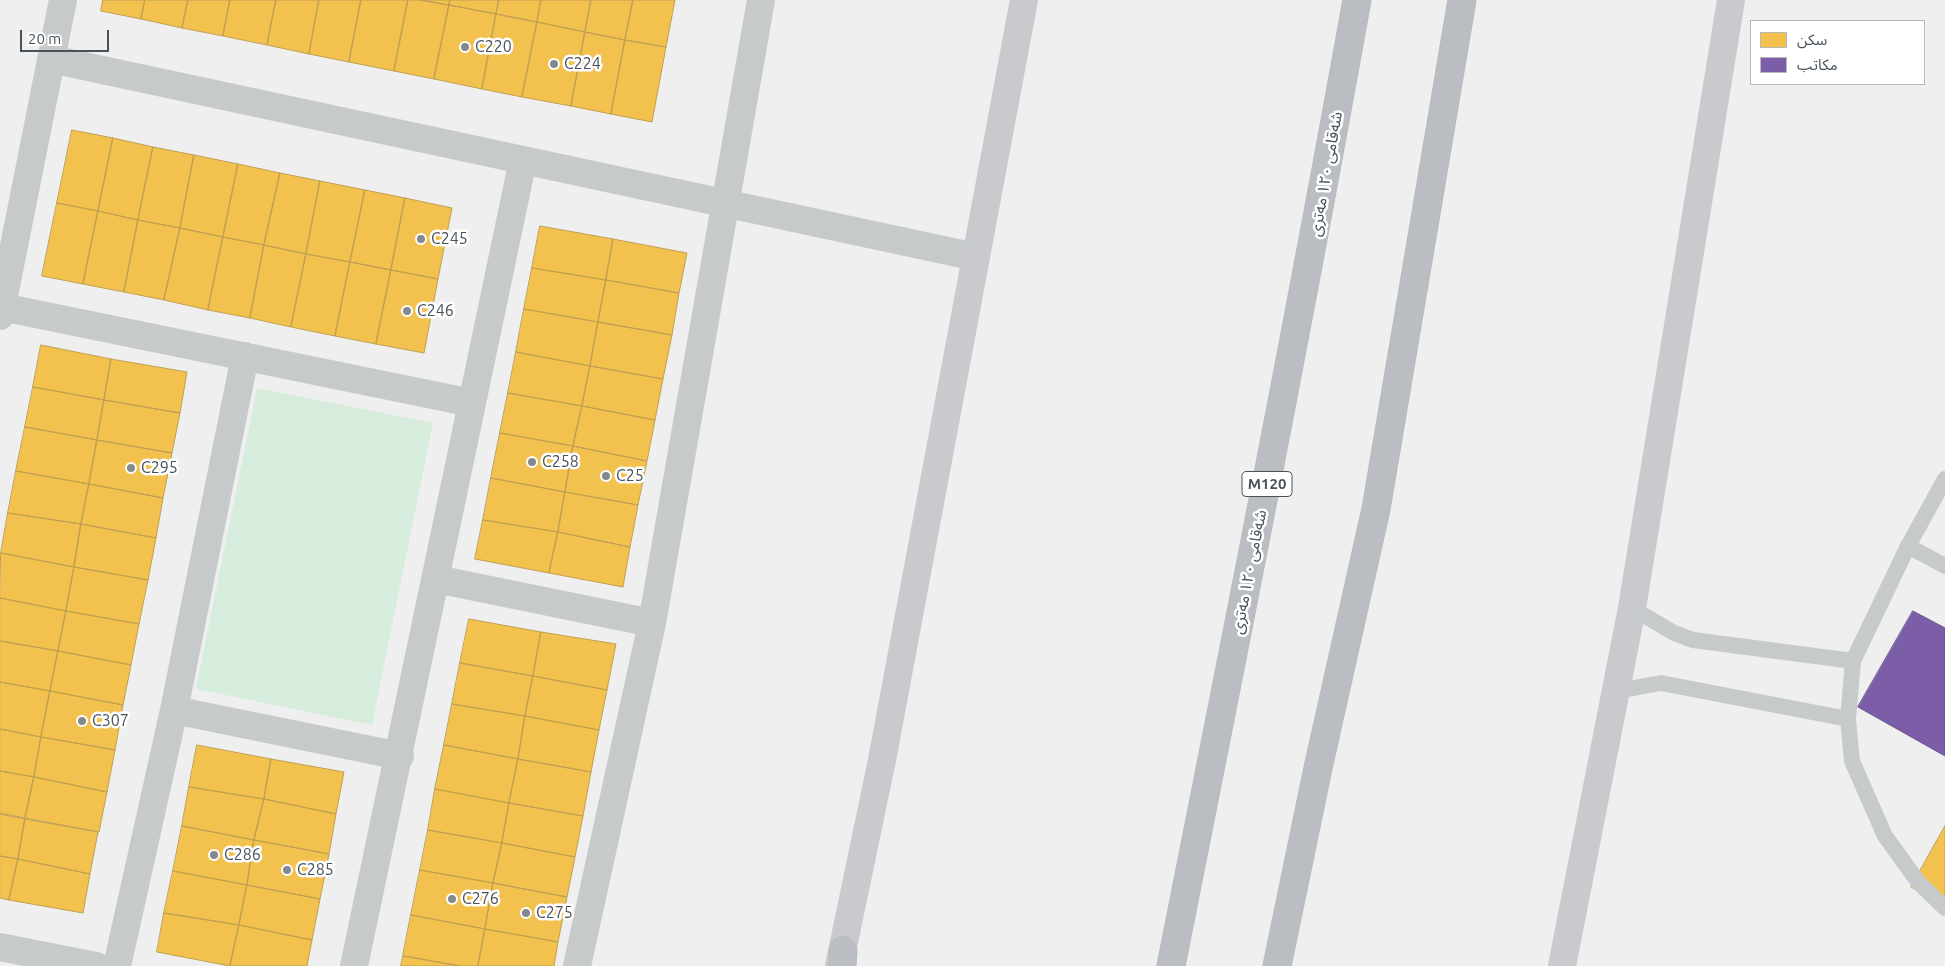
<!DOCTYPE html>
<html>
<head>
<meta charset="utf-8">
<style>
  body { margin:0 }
  #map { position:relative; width:1945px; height:966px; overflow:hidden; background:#f0efef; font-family:Ubuntu,"Noto Sans Arabic",sans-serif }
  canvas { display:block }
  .legend { position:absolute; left:1750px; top:20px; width:175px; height:65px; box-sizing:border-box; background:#fff; border:1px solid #b6babd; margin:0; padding:6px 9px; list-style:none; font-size:15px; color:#48525a }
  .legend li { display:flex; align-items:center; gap:10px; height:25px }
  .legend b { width:25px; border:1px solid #b6babd }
  .scale { position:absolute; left:20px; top:30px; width:89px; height:22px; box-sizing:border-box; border:2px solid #48525a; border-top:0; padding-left:6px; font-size:15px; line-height:18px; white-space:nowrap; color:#48525a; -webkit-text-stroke:4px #fff; paint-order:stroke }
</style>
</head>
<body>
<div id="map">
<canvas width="1945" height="966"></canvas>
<ul class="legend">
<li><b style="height:14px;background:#f2c14e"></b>سكن</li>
<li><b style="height:14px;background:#7b5ea7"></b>مكاتب</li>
</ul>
<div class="scale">20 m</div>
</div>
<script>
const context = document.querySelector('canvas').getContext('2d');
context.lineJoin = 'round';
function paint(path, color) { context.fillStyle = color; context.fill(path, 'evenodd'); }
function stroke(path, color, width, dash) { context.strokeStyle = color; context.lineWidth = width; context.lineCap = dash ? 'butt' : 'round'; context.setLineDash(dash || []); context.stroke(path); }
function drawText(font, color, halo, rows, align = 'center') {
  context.font = font + ' Ubuntu,"Noto Sans Arabic",sans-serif'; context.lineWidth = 5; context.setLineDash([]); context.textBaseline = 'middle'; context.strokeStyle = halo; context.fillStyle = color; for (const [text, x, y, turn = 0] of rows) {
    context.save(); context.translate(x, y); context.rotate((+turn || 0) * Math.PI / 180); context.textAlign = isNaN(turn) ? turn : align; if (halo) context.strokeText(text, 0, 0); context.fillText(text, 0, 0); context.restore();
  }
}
paint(new Path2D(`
  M257,388L433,423L372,725L196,689Z`), '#d6eddd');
const homes = new Path2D(`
  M103,0H145L141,19L101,11Z
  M145,0H188L182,28L141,19Z
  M188,0H230L223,36L182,28Z
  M230,0H276L267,45L223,36Z
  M276,0H319L309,54L267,45Z
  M319,0H361L349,62L309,54Z
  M361,0H408L394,71L349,62Z
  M408,0H421L449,5L434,79L394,71Z
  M421,0H450L449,5Z
  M450,0H499L496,14L449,5Z
  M499,0H541L537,22L496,14Z
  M541,0H591L585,32L537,22Z
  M591,0H633L625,40L585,32Z
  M633,0H675L666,47L625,40Z
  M449,5L496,14L482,89L434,79Z
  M496,14L537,22L522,97L482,89Z
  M537,22L585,32L571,106L522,97Z
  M585,32L625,40L611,114L571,106Z
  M625,40L666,47L652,122L611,114Z
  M72,130L113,138L98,211L57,203Z
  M113,138L153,147L138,220L98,211Z
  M153,147L194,155L180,228L138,220Z
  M194,155L238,164L223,237L180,228Z
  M238,164L280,173L264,245L223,237Z
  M280,173L320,181L306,254L264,245Z
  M320,181L365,190L350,262L306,254Z
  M365,190L405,198L391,270L350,262Z
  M405,198L452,208L438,279L391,270Z
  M57,203L98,211L83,284L42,276Z
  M98,211L138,220L124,292L83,284Z
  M138,220L180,228L164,300L124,292Z
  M540,226L613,239L606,280L532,268Z
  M180,228L223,237L208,310L164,300Z
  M223,237L264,245L250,318L208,310Z
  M613,239L687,253L679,293L606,280Z
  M264,245L306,254L291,327L250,318Z
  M306,254L350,262L335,336L291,327Z
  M350,262L391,270L376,344L335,336Z
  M532,268L606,280L598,322L524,309Z
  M391,270L438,279L424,353L376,344Z
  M606,280L679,293L672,335L598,322Z
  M524,309L598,322L590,366L516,352Z
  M598,322L672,335L663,379L590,366Z
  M41,345L111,359L104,400L33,387Z
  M516,352L590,366L582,406L508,393Z
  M111,359L187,372L180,413L104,400Z
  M590,366L663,379L655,420L582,406Z
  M33,387L104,400L97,440L25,427Z
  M508,393L582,406L573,446L500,433Z
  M104,400L180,413L172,453L97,440Z
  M582,406L655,420L647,461L573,446Z
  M25,427L97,440L89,484L16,471Z
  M500,433L573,446L565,492L491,478Z
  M97,440L172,453L163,498L89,484Z
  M573,446L647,461L638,505L565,492Z
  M16,471L89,484L81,524L8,513Z
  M491,478L565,492L558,532L483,520Z
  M89,484L163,498L156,538L81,524Z
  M565,492L638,505L630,547L558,532Z
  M8,513L81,524L74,567L1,553Z
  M483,520L558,532L549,573L475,559Z
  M81,524L156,538L148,580L74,567Z
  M558,532L630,547L623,587L549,573Z
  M1,553L74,567L66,611L0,598Z
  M74,567L148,580L139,624L66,611Z
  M0,598L66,611L58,651L0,641Z
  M66,611L139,624L131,665L58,651Z
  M469,619L541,632L533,676L460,663Z
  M541,632L616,644L607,690L533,676Z
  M0,641L58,651L50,691L0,682Z
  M58,651L131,665L123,705L50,691Z
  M460,663L533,676L525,716L452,704Z
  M533,676L607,690L599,730L525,716Z
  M0,682L50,691L41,737L0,729Z
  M50,691L123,705L115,750L41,737Z
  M452,704L525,716L518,759L444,745Z
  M525,716L599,730L591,772L518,759Z
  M0,729L41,737L34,777L0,771Z
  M41,737L115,750L107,792L34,777Z
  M197,745L271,759L264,799L189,787Z
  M444,745L518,759L509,803L435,789Z
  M271,759L344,772L336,814L264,799Z
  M518,759L591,772L583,816L509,803Z
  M0,771L34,777L25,818L0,813Z
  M34,777L107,792L99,832L25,818Z
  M189,787L264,799L254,840L182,826Z
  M435,789L509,803L502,843L428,830Z
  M264,799L336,814L329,854L254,840Z
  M509,803L583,816L575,857L502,843Z
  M0,814L25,819L18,859L0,856Z
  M25,819L98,832L90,874L18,859Z
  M182,826L254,840L247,885L173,871Z
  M1945,826V906L1911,887Z
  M428,830L502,843L493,883L420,870Z
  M254,840L329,854L320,899L247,885Z
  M502,843L575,857L567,897L493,883Z
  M0,856L18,859L9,900L0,898Z
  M18,859L90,874L83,913L9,900Z
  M420,870L493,883L485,929L411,915Z
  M173,871L247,885L239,925L164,913Z
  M493,883L567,897L558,942L485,929Z
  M247,885L320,899L312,940L239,925Z
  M164,913L239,925L230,966L157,952Z
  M411,915L485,929L478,966H460L403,956Z
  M239,925L312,940L307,966H230Z
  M485,929L558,942L554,966H478Z
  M403,956L416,958L460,966H401Z`);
paint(homes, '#f2c14e');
stroke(homes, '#bfa052', 1);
const offices = new Path2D(`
  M1913,611L1945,628V756L1858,707Z`);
paint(offices, '#7b5ea7');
stroke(offices, '#6c5a90', 1);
const highway = new Path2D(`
  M842,966L843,950
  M1171,966C1235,644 1299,323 1357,0
  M1277,966L1318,768L1376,509L1462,0`);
stroke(highway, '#b5b9be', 29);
stroke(new Path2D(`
  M1945,479L1908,546L1853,661L1848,719L1852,761L1885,836L1919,883L1945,908
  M1908,546L1945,566
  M1632,608L1674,633L1693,640L1853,661
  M1617,691L1661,683L1848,719`), '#c7cacb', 16);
stroke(new Path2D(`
  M51,59L976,257
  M2,307L472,403
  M0,316L63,0
  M436,579L652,623
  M174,710L400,756
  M0,947L96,966
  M117,966L174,710L245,356
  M354,966L523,160
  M577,966L652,623L761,0`), '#c7cacb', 28);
stroke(new Path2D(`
  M839,966L882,760L1024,0
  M1562,966L1632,608L1731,0`), '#c8cacd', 28);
stroke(highway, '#babec2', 28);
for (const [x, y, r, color] of [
  [465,47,5,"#83898e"],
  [554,64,5,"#83898e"],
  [421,239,5,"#83898e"],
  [407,311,5,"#83898e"],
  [532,462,5,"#83898e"],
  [131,468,5,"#83898e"],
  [606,476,5,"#83898e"],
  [82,721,5,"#83898e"],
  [214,855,5,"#83898e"],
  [287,870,5,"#83898e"],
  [452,899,5,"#83898e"],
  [526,913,5,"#83898e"]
]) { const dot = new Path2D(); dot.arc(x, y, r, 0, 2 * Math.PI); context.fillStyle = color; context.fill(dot); stroke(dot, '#fff', 2); }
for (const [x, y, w] of [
  [1267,484,50]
]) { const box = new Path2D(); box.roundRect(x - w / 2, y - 12.5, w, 25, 4); context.fillStyle = '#fff'; context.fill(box); stroke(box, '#48525a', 1); }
drawText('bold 15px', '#48525a', null, [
  ["M120",1267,484]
]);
drawText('16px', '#48525a', '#fff', [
  ["C220",475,47],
  ["C224",564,64],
  ["C245",431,239],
  ["C246",417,311],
  ["C258",542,462],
  ["C295",141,468],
  ["C25",616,476],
  ["C307",92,721],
  ["C286",224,855],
  ["C285",297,870],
  ["C276",462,899],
  ["C275",536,913]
], 'left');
drawText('16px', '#48525a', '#fff', [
  ["شەقامی ١٢٠ مەتری",1326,174,-80],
  ["شەقامی ١٢٠ مەتری",1249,572,-79]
]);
</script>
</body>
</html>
